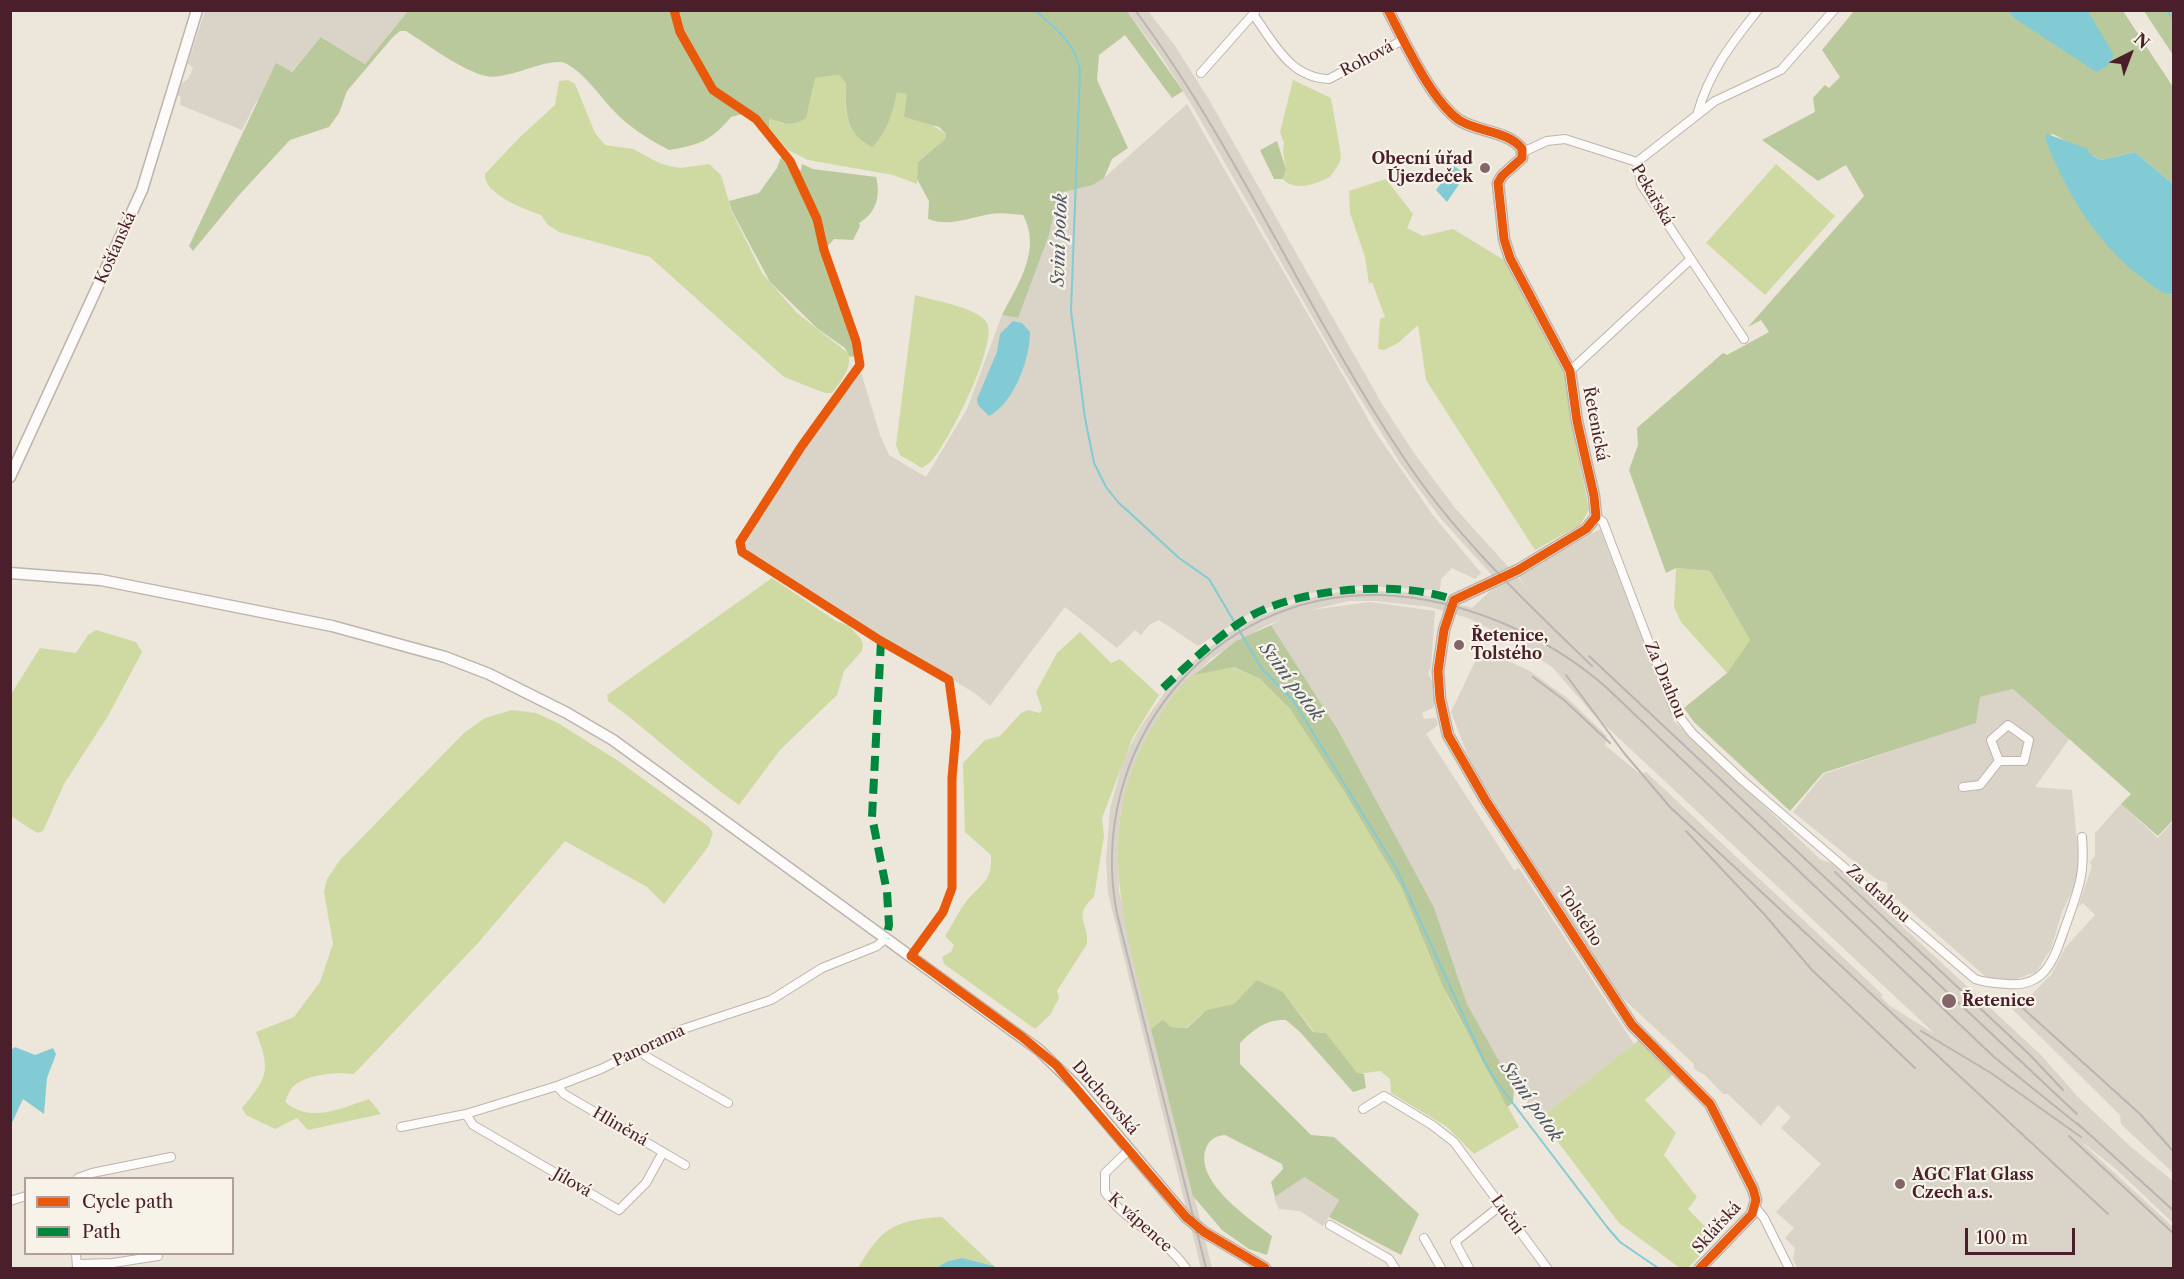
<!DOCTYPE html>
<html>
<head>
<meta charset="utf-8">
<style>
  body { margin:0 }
  #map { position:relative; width:2184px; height:1279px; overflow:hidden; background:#ede6db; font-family:"Libre Caslon Text",serif }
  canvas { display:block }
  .frame { position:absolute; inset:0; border:12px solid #4a1f2b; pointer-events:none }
  .legend { position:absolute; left:24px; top:1177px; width:210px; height:78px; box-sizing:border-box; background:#f7f3e8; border:2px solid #b29e9c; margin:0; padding:8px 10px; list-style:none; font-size:18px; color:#4a1f2b }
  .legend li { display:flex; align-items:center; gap:12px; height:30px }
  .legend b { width:30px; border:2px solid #b29e9c }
  .north { position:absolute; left:2100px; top:24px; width:60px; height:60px; -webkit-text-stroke:4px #f7f3e8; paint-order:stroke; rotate:42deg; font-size:16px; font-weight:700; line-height:24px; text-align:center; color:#4a1f2b }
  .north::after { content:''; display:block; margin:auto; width:21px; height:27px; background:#4a1f2b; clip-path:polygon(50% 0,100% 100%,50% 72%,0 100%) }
  .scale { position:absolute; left:1965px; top:1228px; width:110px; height:27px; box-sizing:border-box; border:3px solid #4a1f2b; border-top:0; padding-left:8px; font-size:18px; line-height:21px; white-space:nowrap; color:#4a1f2b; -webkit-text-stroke:4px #f7f3e8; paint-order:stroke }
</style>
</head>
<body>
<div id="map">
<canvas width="2184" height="1279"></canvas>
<div class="frame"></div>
<ul class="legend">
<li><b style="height:8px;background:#e8590c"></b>Cycle path</li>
<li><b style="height:8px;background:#00873e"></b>Path</li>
</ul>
<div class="north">N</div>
<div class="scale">100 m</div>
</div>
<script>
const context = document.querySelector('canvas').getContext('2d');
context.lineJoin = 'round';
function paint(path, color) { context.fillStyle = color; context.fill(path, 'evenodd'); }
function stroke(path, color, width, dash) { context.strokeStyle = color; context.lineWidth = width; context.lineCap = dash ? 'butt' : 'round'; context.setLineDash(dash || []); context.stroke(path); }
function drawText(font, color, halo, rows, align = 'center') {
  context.font = font + ' "Libre Caslon Text",serif'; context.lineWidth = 4.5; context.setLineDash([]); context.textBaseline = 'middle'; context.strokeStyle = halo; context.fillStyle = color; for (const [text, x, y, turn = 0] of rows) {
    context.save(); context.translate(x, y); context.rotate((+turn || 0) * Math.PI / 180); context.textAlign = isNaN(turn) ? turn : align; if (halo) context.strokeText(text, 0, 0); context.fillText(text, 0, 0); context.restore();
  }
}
paint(new Path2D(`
  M205,11H408L365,64L322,37L291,72L256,102L242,130L180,105L181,97L177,95L182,83L188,79L193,68L188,63Z
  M1127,11H1148L1175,46L1208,98L1382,404L1414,453L1455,508L1530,591L1518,576L1600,529L1674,721L1820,859L1836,865L2041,1055L2078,1097L2131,1147L2173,1181V1223L2115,1168L2079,1140L2173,1227V1268H1797L1793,1259L1795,1248L1785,1238L1794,1228L1776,1212L1821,1164L1781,1128L1791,1117L1778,1105L1761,1126L1728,1094H1723L1705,1075L1694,1069V1064L1618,994L1472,766L1451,712L1481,649L1530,671L1567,698L1607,736L1605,745L1641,775L1646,772L1883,995L1881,997L1890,1006L1935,1034L1593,714L1553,668L1514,641L1468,618L1430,607L1376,601H1349L1310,610L1370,602L1435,611L1431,667L1428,674L1433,683L1435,702L1433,708L1422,713L1424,719L1436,718L1438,725L1426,734L1514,870L1519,868L1634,1044L1540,1118L1512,1087L1467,1004L1434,907L1338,730L1271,625L1282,619L1265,626L1212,658L1180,689L1162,712L1134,765L1121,811L1118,836L1119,892L1212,1268H1201L1108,893L1106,859L1110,809L1123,761L1138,731L1172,682L1206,650L1230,632L1260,616L1310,598L1349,590L1416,593L1472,608L1499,583L1441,519L1400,463L1339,364L1193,107L1161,56Z
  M1187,104L1376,433L1432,514L1481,573L1475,579L1452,568L1441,579L1440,590L1361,586L1310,593L1247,615L1198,646L1159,620L1149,625L1141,635L1135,630L1117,648L1065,607L990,706L976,694L749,555L745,544L816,431L860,369L880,435L889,455L926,477L967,409L1002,315L1017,318L1049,235L1060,192L1093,185L1104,178Z
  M2013,689L2070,738L2035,787L2072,790L2080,874L2062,912L2051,949L2036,972L2013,980L1986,977L1898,900L1888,896L1887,883L1876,879L1793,812L1824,774L1950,731L1958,728L1980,697Z
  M2121,804L2158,838L2173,822V1173L2121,1124L2120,1115L1999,996L2028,998L2052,974L2065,948L2095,915L2083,903L2078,907L2092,866L2090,862L2095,856V833Z
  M1303,1177L1339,1200L1323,1226L1300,1211L1279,1209L1274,1198Z`), '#d9d3c8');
paint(new Path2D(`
  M839,75L846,82C843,110 846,122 864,143L875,144C886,128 894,110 897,91L908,94L932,125L946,134L945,139L918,162L917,184L893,175L808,160L788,150L769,128V117L783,124L815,78Z
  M568,80L575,84L595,133L605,145L633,149L659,163L669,166L681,168L709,164L721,175L732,212L762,273L797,313L848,353C853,367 841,381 832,393H825L784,377L650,257L559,232L548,225L541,215C526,210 483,194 485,174L520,137L555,105L559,81Z
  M1293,80L1331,98L1341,155L1340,162L1330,177C1316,184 1294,192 1283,179L1286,169L1283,151L1284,143L1280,132Z
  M1776,164L1835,216L1765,295L1706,243Z
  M1386,179L1413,214L1407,228L1423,236L1453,229L1504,260L1565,374L1568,401L1589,510L1580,525L1535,550L1426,380L1418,325L1398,343L1384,350L1378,349L1380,319L1385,317L1372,282L1369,284L1365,257L1350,213L1349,191Z
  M915,295C932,300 979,308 987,323C998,344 949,441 933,459C930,463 926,465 922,468L900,455L896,445Z
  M1676,568L1710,571L1750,640L1727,673L1681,622L1674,607Z
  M772,578L836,621L849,626L861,639L863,645L862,651L844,671L837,695L780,750L739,805C693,773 652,733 608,701L607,695Z
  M96,630L136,642L142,652L108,716L64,784L43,831L37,833L11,816V694L40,648L76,653L88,635Z
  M1080,632L1111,663L1120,659L1159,695L1133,737L1102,818L1104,836L1094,897C1072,916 1089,922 1087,944L1057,991L1059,998L1050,1015L1035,1029L944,964L942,957L951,952L954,945L945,936C953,924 960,909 968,899C984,882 992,880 991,855L965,832L963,763L985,740L1000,736L1021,713L1028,710L1040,713L1042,709L1036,692L1057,653Z
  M1233,667L1260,679L1290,709L1345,793L1401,887L1449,1000L1519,1127L1474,1154L1447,1127L1391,1093L1390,1079L1380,1071L1357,1074L1326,1033L1314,1032L1283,992L1243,997L1234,1004L1201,1015L1186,1028L1171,1027L1163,1019L1151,1029C1123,919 1091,826 1156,721C1166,706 1179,685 1193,675C1204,668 1221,668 1233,667Z
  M512,710L536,713L558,723L620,762L709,827L713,833L708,847L664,904L647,887L565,841L478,943L354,1074C337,1072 304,1074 292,1088C289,1091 287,1098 285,1102C311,1124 341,1108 369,1099L381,1114L308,1130L297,1118L275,1129L246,1115L242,1108C268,1077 271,1071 256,1032L294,1017L320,982L333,944L324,892L327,879L340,860L464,733L485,718Z
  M1639,1040L1673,1074L1645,1100L1676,1133L1664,1155L1697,1197L1688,1209L1716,1238L1688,1268H1680L1619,1223L1540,1118Z
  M942,1217L994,1266L962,1258L948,1261L936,1268H858C882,1227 895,1220 942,1217Z`), '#cfdaa3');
paint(new Path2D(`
  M408,11H1127L1183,91L1172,98L1125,35L1099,55L1097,80L1128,148L1112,159L1104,178L1093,185L1059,193L1049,235L1018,318L1002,315C1018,284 1042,250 1023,215C1013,214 1001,212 990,214C968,218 950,227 928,219L929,201L917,179L918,162L945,139L946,134L939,127L904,117L907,94L897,92C894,109 886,135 872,147C846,135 844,107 846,83L839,75L815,78L806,118C792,127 784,124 769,118V128L743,114L731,117C711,141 699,145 669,150C648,139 629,127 613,110C599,95 585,74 567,64C550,55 509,81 486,76C461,70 428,45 406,31H400L392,38L347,91L339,113L329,127L290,140L239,195L193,251L189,246L276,63L292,72L321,37L365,64Z
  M1854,11H2123L2173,87V184L2135,152L2101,160L2053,134L2045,138L2059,170L2170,295H2173L2174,819L2158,836L2121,804L2131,794L2013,689L1980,697L1976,723L1823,773L1790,811L1694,722L1684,708L1727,673L1750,640L1710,571L1676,568L1666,573L1629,470L1638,445L1637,428L1723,353L1727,355L1769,332L1761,320L1748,327L1864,196L1846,165L1818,181L1762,140L1815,112L1813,98L1825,85L1829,88L1840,77L1822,50Z
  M2144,11H2173V55Z
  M1277,141L1286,169L1283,179H1274L1260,150Z
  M782,155L801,171L802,164L813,169L876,177C881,197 876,213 859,223L860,226L853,240L834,239L823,252L854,343L856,356L850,357L845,348L818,329L770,282L732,211L729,201L759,193L777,168Z
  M1271,625L1338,730L1434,907L1467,1004L1514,1088L1513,1103L1507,1107L1444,989L1401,887L1345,793L1290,709L1260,679L1234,667L1194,675L1236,641Z
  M1257,980L1283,992L1313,1032L1326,1033L1357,1073L1364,1074L1366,1088L1353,1092L1300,1032L1286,1020C1266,1019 1253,1030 1240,1043V1064L1311,1135L1334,1137L1419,1214L1401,1255L1329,1217L1339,1200L1304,1177L1275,1197L1271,1182L1283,1169L1282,1164L1225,1135C1214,1136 1208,1141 1205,1151C1197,1184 1250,1219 1272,1236L1267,1255L1249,1249L1222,1230L1193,1196L1151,1029L1163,1019L1171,1027L1187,1028L1207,1010L1234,1004Z`), '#bac99b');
paint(new Path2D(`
  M2008,11H2088L2114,55L2107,66L2096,72L2014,18Z
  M2047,134L2086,148L2093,156L2101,160L2135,152L2173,184V295C2162,294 2154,287 2145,280C2099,247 2065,192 2045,138Z
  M1454,166L1466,174L1447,202L1436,190Z
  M1013,321L1022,323L1030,332C1030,359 1014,403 989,416L978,405L977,399L997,352L1000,334Z
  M15,1047L35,1055L53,1048L56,1054L47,1078L44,1114L23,1099L11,1125V1050Z
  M962,1258L994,1266L996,1268H936L948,1261Z`), '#83cbd4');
stroke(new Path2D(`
  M1035,10C1056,29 1075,42 1080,71L1071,311L1085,418L1094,463L1106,487L1118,502L1179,558L1209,579L1262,669L1293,700L1397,870L1485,1063L1496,1081L1607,1227L1620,1242L1658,1268
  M2166,10L2174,19`), '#83cbd4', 2);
const street = new Path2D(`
  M1253,14C1274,43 1290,78 1329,79L1403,40
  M1201,73L1255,12
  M1697,115C1709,72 1731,44 1758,10
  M1523,152L1547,141L1565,139L1637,162L1641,184L1744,339
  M1637,162L1715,101L1781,70L1834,10
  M1570,371L1691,259
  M1596,517L1603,522L1675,711L1692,733L1742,780L1975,979C1986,983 1996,983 2007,984C2049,988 2055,954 2067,922C2079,887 2085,875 2082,837
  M1963,787L1980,785L1999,761H2024L2029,740L2008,725L1991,740L1999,761
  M639,1050L647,1057L728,1103
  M557,1086L564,1094L685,1165
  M1363,1109L1384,1096L1432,1125L1454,1142L1547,1268
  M466,1114L473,1125L619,1210L646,1183L663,1152
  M401,1127L466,1114L557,1086L601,1069L683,1029L771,1000L822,968L877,946L886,938
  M1129,1150L1105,1173V1192C1124,1221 1163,1236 1186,1268
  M78,1178L92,1173L171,1157
  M10,1201L26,1196
  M1755,1207L1764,1218L1789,1268
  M1330,1225L1389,1259L1395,1268
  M1424,1238L1441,1268
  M76,1254L77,1267
  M77,1264L113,1263L158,1256
  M1469,1268L1455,1242L1500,1206`);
const secondary = new Path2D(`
  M1388,10C1404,41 1431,100 1459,120C1477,132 1509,131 1522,149V158L1502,176L1498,183L1504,239L1510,258L1570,371L1577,421L1594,496L1596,517L1586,529L1518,570L1454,600L1444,630L1438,671L1440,699L1448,735L1486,801L1632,1025L1710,1104L1753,1189L1756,1200L1752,1214L1700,1268
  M10,477L142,190L197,10
  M10,573L101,580L332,626L445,657L489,674L567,713L613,740L1039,1050L1075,1085L1186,1217L1204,1232L1265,1268`);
stroke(street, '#bdb4ae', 10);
stroke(secondary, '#bdb4ae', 13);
stroke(street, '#fcfbfa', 8);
stroke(secondary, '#fcfbfa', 10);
stroke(new Path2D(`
  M1135,10C1239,150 1307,313 1404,458C1456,537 1525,601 1592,666
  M1589,656L2077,1114
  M1566,675L1624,753L1670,807L2108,1214
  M1533,677L1564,700L1610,743
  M1686,831L1764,914L1812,970L1915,1068
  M1835,872L2031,1056L2063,1090
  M2015,1001L2140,1114L2174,1152
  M1921,1031L1991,1073L2081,1137
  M2077,1123L2174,1211
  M2069,1136L2174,1234
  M1206,1268L1117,914C1085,749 1209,590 1381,595C1462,598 1547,635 1607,688L1994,1057L2082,1128`), '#bab4b4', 2);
stroke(new Path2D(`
  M881,641L872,817L887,892L889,925L886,938
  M1163,688C1189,664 1214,639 1244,620C1293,588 1400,579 1454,600`), '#00873e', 8, [15, 8]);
stroke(new Path2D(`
  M674,10L680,32L713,90L756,119L790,161L817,219L824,250L856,341L860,365L801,447L740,542L742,552L881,641L949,680L956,732L952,778V888L943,912L911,956L1022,1037L1056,1065L1186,1217L1204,1232L1265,1268
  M1388,10C1404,41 1431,100 1459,120C1477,132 1509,131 1522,149V158L1502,176L1498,183L1504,239L1510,258L1570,371L1577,421L1594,496L1596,517L1586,529L1518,570L1454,600L1444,630L1438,671L1440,699L1448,735L1486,801L1632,1025L1710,1104L1753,1189L1756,1200L1752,1214L1700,1268`), '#e8590c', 9);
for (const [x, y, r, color] of [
  [1485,168,6,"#836569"],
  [1459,645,6,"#836569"],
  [1949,1001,8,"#836569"],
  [1900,1184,6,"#836569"]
]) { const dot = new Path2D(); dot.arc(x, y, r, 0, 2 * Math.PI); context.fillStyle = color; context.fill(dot); stroke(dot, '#f7f3e8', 2); }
drawText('16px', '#4a1f2b', '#f7f3e8', [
  ["Rohová",1367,59,-28],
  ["Pekařská",1652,195,60],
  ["Košťanská",116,248,-66],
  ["Řetenická",1595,424,79],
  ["Za Drahou",1665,680,67],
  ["Za drahou",1878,894,41],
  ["Tolstého",1580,917,57],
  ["Panorama",649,1046,-25],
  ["Duchcovská",1105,1098,49],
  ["Hliněná",620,1127,30],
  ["Jílová",572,1183,30],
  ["Luční",1507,1215,54],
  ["K vápence",1140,1223,42],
  ["Sklářská",1717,1228,-48]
]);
drawText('bold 16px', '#4a1f2b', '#f7f3e8', [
  ["Obecní úřad",1473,159,"right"],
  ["Újezdeček",1473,177,"right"],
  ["Řetenice,",1471,636],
  ["Tolstého",1471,654],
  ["Řetenice",1962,1001],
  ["AGC Flat Glass",1912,1175],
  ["Czech a.s.",1912,1193]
], 'left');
drawText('italic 18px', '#4e5765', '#f7f3e8', [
  ["Sviní potok",1060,240,-88],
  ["Sviní potok",1291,682,53],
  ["Sviní potok",1531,1102,55]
]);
</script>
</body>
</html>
